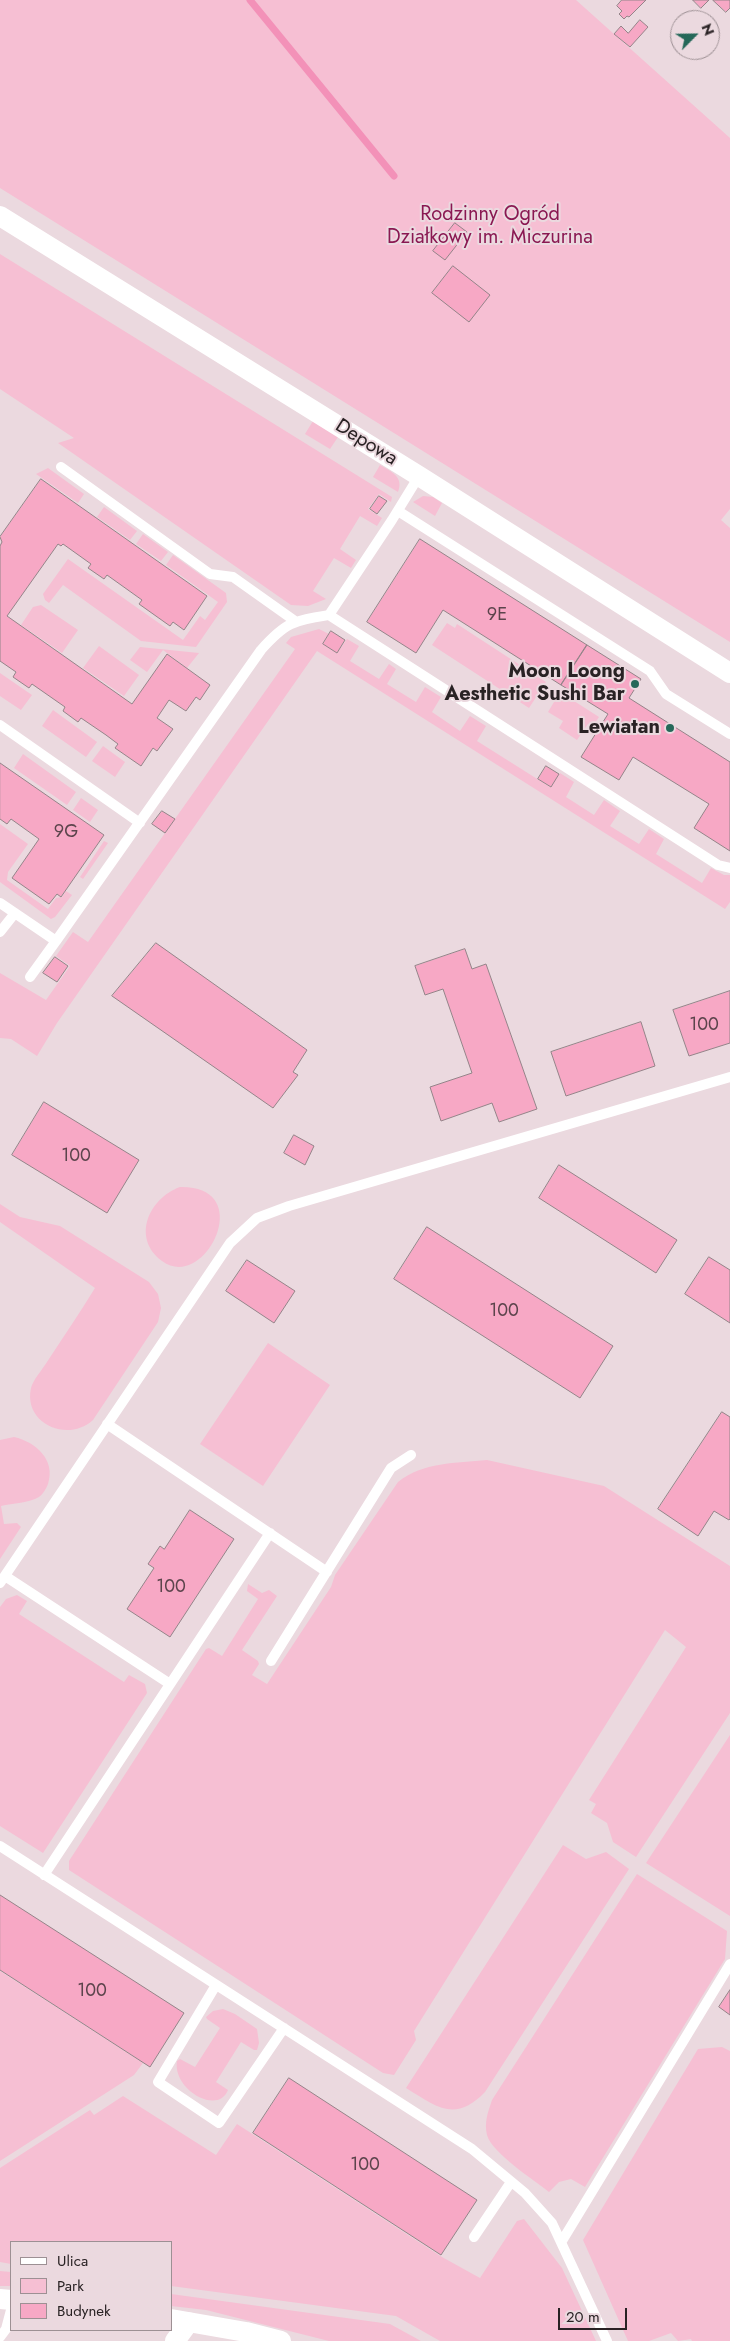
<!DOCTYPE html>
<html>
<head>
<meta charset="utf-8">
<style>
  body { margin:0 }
  #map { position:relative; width:730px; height:2341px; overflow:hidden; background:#ebd9df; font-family:Jost,sans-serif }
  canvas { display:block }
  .legend { position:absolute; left:10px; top:2241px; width:162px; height:90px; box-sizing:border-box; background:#ebd9df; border:1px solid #9d9094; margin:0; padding:6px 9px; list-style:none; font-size:15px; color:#292224 }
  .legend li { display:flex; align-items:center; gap:10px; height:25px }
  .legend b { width:25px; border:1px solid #9d9094 }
  .north { position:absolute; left:670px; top:10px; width:50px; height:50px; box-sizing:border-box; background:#ebd9df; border:1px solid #9d9094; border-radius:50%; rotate:67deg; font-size:14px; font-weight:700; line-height:20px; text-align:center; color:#292224 }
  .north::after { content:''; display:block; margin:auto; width:18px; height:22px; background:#256859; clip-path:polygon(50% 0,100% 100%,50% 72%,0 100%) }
  .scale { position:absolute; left:558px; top:2308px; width:69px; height:22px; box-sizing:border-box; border:2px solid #292224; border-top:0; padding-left:6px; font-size:15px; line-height:18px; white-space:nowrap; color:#292224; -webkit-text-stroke:4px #ebd9df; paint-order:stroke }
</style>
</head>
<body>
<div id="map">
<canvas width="730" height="2341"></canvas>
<ul class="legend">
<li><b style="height:6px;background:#fff"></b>Ulica</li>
<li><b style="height:14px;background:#f6bfd3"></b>Park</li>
<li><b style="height:14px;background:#f7a8c5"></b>Budynek</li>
</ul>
<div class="north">N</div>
<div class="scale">20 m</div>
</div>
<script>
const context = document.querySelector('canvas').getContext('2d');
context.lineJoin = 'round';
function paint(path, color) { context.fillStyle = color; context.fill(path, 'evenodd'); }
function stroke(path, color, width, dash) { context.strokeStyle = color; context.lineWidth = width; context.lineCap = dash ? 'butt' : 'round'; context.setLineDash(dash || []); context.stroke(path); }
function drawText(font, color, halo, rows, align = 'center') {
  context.font = font + ' Jost,sans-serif'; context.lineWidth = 4; context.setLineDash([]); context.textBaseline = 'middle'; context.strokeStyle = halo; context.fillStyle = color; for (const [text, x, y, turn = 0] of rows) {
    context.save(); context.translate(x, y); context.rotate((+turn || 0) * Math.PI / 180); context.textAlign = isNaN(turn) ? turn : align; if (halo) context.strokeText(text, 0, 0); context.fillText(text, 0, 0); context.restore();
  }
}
paint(new Path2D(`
  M0,0H576L730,138V509L721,520L730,528V642L0,188Z
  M0,254L392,497L391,502L379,494L368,509L382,518L377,526L360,516L340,549L356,560L351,568L334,558L313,591L326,599L308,606L291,605L58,443L74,438L0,389Z
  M313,421L338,437L330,449L305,434Z
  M380,465C392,472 404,477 398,492L373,477Z
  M48,468L84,494L78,503L36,474Z
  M423,496L433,497L442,503L435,516L413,502Z
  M104,507L137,531L130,540L97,517Z
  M143,534L168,552L161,561L136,544Z
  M173,555L226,593L227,602L196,647L141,641L63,585L49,603L45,600L43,594L68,559L183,640L200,616L205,620L218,602L166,565Z
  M41,605L78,630L62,653L21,625L33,607Z
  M447,623L455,628L457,624L546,682L529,708L432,645Z
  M319,629L329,634L323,644L337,653L347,639L359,646L350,661L379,679L389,664L396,669L387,684L416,702L425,687L441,697L432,712L460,731L470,716L486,726L477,741L550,787L560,773L574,782L566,797L594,815L604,800L620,811L610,826L639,844L649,829L664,839L656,854L702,883L711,868L724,875H730V902L725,909L317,651L57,1023L37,1056L11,1039L0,1038V973L46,1000L70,966L56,956L73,932L88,942L295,649L286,643L291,637Z
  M99,646L139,675L124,696L83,668Z
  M140,647L199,653L187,668L163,650L147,672L130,660Z
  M0,673L32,695L21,710L0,696Z
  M560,692L599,717L593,726L588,724L577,740L559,728L563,721L548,712Z
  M53,710L97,742L86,757L42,726Z
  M103,746L125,762L115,777L92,761Z
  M23,754L76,792L67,805L14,768Z
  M81,798L98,810L90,822L73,810Z
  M0,824L28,844L8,872L7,880L48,909L56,898L62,897L66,891L72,895L55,917L51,919L0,882Z
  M104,841L108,843L83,879L80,877Z
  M180,1187C258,1185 205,1293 162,1261C131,1238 149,1198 180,1187Z
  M0,1204L20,1217L60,1226L149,1282L158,1294L161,1308L158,1322L93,1420C68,1443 23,1424 31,1388C33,1380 42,1370 47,1362C63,1337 80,1313 95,1288L0,1222Z
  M268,1343L330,1385L263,1486L200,1444Z
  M14,1437C36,1442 56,1460 48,1484C46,1489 43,1494 39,1497C29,1503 13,1503 1,1506L4,1524L17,1523L21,1527L0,1559V1440Z
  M487,1460L604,1486L730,1566V1713L636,1857L613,1842L607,1823L591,1813L596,1804L589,1800L686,1647L665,1630L414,2031L416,2040L394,2075L383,2073L69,1870V1861L206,1649L209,1648L222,1656L258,1599L247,1591L248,1584L262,1593L269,1590L277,1596L242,1650L258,1661L259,1664L252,1675L267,1684L331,1587L335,1575L398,1482C423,1462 456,1463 487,1460Z
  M17,1595L27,1601L19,1614L124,1682L129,1675L145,1684L147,1693L43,1853L0,1826V1607L6,1599Z
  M730,1735V1916L646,1863Z
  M563,1845L586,1859L606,1852L629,1869L485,2092C455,2123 437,2107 406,2088Z
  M637,1874L727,1931L725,1959L585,2187L571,2179L559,2182L549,2192C534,2180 492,2153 487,2135C484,2122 488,2112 492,2100Z
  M0,1971L143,2063L134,2075L0,2161Z
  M223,2009L235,2014L257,2029L259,2043L257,2050H254L241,2042L216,2082L228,2090C218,2116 172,2089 177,2061L180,2059L195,2067L220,2028L207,2019L206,2017L213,2011Z
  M722,2047L730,2051V2341H692L691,2339L678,2341L671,2333L649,2341H628L583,2240L698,2049Z
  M123,2096L216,2155L237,2124L442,2257L480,2278L517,2221L524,2219L562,2268L596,2341H440L396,2316L171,2286V2242H11V2264L0,2262V2168L90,2110L94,2115Z
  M0,2271L11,2272V2286H0Z
  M171,2294L390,2324L421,2341H329L206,2310L171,2306Z`), '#f6bfd3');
stroke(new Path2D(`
  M250,0L394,176`), '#f391b8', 7);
const building = new Path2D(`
  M622,0H646L629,17L627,16L624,19L619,14L622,11L617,6Z
  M693,0H709L701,8Z
  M713,0H730V8L726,12Z
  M640,20L648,27L630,47L614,34L621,26L628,33Z
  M455,223L467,232L445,260L433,251Z
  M453,266L490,295L469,322L432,293Z
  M41,479L207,596L184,630L173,622L170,626L139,604L142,600L107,575L104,579L88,568L91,564L63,544L61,546L58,544L7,616L132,704L167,654L210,685L200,700L196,697L186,711L169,700L157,718L173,729L157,751L153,748L141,766L115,748L118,744L106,735L81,718L78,722L63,711L65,707L32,684L29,688L13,677L16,672L0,661V546L2,542L0,537Z
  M379,496L387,501L377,514L370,509Z
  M420,539L587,645L561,685L443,610L416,653L367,622Z
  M331,631L345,640L337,653L323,644Z
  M587,645L641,679L629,698L730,762V851L694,828L709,804L633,757L619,780L581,757L608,714L561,685Z
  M0,763L104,835L61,897L57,894L49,904L12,878L39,839L11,819L7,824L0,819Z
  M546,766L559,774L551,787L538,779Z
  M162,811L175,819L165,833L152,824Z
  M156,943L307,1050L293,1072L298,1075L273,1108L112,996Z
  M465,949L472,969L486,964L537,1109L499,1122L492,1103L441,1121L430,1087L472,1073L443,989L425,995L415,966Z
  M55,957L68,966L57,982L43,973Z
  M730,991V1043L689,1056L673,1010Z
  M641,1022L655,1066L566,1096L551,1052Z
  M44,1102L139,1160L107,1213L12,1155Z
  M294,1135L314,1146L305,1165L284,1153Z
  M559,1165L677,1240L656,1273L539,1198Z
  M427,1227L613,1346L580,1398L394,1279Z
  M709,1257L730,1270V1323L685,1294Z
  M247,1260L295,1291L274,1323L226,1291Z
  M722,1412L730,1417V1519L729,1520L714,1511L698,1536L658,1509Z
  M190,1510L234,1539L170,1637L127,1609L154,1568L148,1564L160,1546L164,1549Z
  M0,1895L184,2013L150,2067L0,1970Z
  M730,1990V2015L719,2007Z
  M289,2078L477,2200L441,2255L253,2133Z`);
paint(building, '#f7a8c5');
stroke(building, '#948489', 1);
stroke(new Path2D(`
  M61,467L210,574L233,577L295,621
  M398,511L650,671L666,694L730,734
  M329,615L718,865L730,868
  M0,725L140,823
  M0,903L56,941L261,650C286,622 293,621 329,615L392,520L419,476
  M0,932L15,913
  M30,977L56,941
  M107,1424L327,1572
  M5,1576L170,1684
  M0,1583L230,1243L257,1218L289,1206L730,1077
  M271,1661L391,1468L411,1455
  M0,1846L472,2149L525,2193L552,2223L607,2341
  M44,1875L270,1533
  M216,1985L158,2082L219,2123L284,2028
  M474,2237L511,2182
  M562,2241L730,1964
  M0,2337L6,2329L11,2310`), '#fff', 10);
stroke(new Path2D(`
  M0,216L419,476L730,673
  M0,2299L11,2300
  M171,2319L246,2332L281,2341
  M175,2341L189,2322`), '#fff', 20);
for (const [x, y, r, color] of [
  [635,684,5,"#256859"],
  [670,728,5,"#256859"]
]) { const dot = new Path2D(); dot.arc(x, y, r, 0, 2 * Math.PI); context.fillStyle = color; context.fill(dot); stroke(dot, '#ebd9df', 2); }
drawText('18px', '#5c444c', null, [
  ["9E",497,616],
  ["9G",66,833],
  ["100",704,1026],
  ["100",76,1157],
  ["100",504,1312],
  ["100",171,1588],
  ["100",92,1992],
  ["100",365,2166]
]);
drawText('20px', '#8a1852', '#ebd9df', [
  ["Rodzinny Ogród",490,215],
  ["Działkowy im. Miczurina",490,238]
]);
drawText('20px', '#292224', '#ebd9df', [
  ["Depowa",366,443,32]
]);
drawText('bold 20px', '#292224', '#ebd9df', [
  ["Moon Loong",625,672],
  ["Aesthetic Sushi Bar",625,695],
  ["Lewiatan",660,728]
], 'right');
</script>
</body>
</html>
